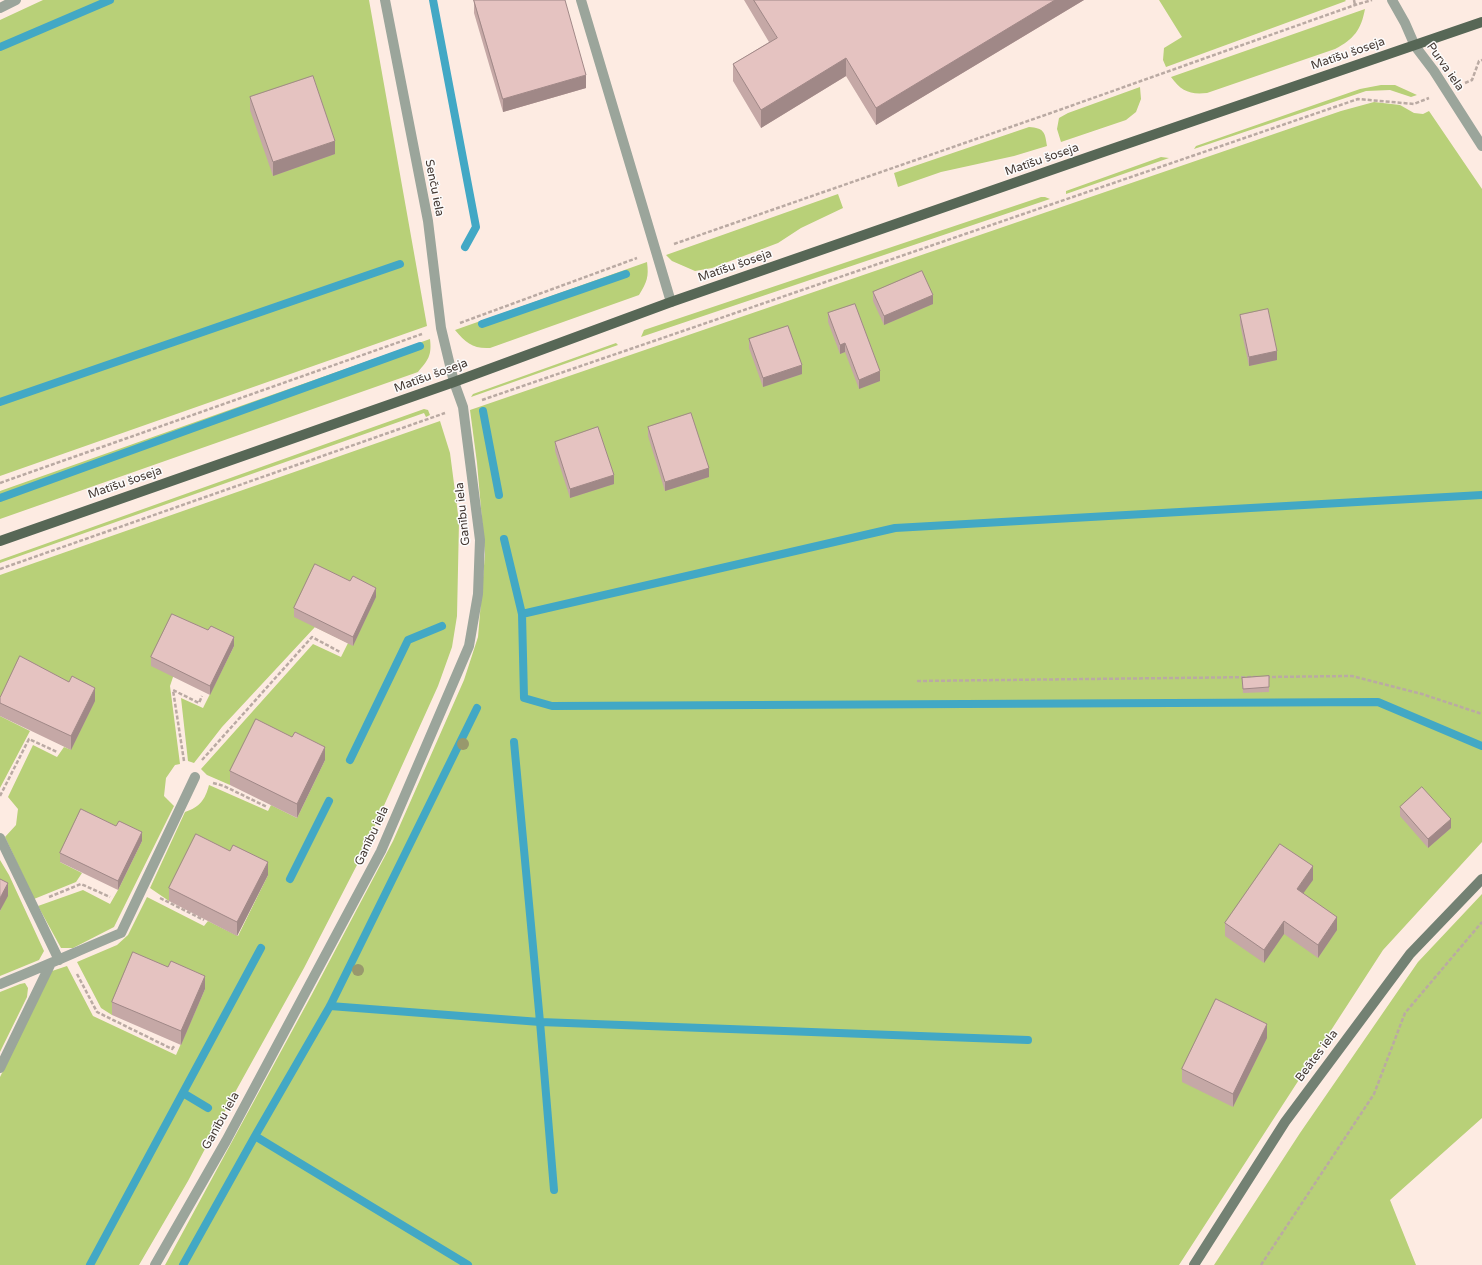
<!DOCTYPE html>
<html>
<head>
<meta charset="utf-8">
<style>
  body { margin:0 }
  canvas { display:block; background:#fdebe2 }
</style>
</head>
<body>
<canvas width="1482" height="1265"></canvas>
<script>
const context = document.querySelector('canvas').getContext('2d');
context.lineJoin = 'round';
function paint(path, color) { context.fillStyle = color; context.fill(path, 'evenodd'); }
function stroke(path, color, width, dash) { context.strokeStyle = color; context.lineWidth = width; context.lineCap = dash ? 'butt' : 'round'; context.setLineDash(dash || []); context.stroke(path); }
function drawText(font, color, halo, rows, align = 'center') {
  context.font = font + ' "Varela Round",sans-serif'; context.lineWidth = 3; context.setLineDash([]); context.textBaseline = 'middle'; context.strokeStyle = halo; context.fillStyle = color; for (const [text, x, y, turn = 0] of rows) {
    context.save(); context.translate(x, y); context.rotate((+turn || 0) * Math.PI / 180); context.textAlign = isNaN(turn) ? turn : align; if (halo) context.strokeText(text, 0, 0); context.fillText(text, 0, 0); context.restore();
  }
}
paint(new Path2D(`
  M43,0H369L427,326L0,476V20Z
  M1159,0H1345L1346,1L1166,67L1163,60L1164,48L1182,37Z
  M1365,9C1361,30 1354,39 1335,49L1207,93C1190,95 1181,91 1171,77Z
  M1381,85H1395L1417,95L1411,97L1390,90L1366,91L1194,149L1196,146L1360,89Z
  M1140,87L1141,99L1136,112L1126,120L1061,142L1057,129L1059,118L1068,113Z
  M1374,102L1400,105L1414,113L1423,114L1429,111L1482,189V842L1383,950L1179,1265H165L311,996L393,841L464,680L478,637L485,554L477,463L470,410L1341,111Z
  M1029,127C1044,128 1045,132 1047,146L1014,156L941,172L898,187L894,173Z
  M1161,157L1169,158L1066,194V191Z
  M838,194L843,208L801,228L778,243L712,268L695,271L672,261L666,255Z
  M1041,197H1045L1050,199L641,337L644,330Z
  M647,262C649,277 647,282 639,295L490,348C473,349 466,343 455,330Z
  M430,339C432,356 428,360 418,372L0,519V491Z
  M616,343L618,345L471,397L473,394Z
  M424,409L428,410L430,415L426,417L424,413L0,563V560Z
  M440,421L450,453L459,522L457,616L452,647L438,686L358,863L304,968L233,1096L188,1181L139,1265H0V1077L52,971L67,966L93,1016L176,1055L205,989L133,965L112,1015L101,1008L77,962L117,945L128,935L147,897L204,926L208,921L238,936L268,875L196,847L169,901L150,888L185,812C200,807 205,800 209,785L268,811L271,805L297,818L325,760L257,733L230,785L207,775L201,769L313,644L341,657L348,643L315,627L222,727L194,763L188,761L181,698L203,708L234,646L173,677L170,686L180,764L175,765L166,778L164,796L174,806L114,927L73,948H61L38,906L83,890L110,904L118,890L142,841L60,862L82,873L76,882L34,899L5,837L16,825L18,809L8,797L33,745L57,757L64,747L71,750L0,712V575Z
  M0,716L30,731L0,788Z
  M0,860L9,875L44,951L39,960L0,976V911L7,896L0,892Z
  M1482,894V1118L1390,1200L1416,1265H1214L1300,1133L1418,962Z
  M25,983L28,988L27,997L0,1052V992L20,984Z`), '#b8d078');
stroke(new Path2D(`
  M433,0L476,227L465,247
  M0,47L110,0
  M482,324L626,274
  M0,402L400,264
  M483,411L499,495
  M0,498L420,346
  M504,539L522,614L524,698L552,706L1378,702L1482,746
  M522,614L895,528L1482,495
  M514,742L540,1022L554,1190
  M350,760L408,640L442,626
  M290,879L329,801
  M330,1006L540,1022L1028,1040
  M183,1093L208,1108
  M255,1136L468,1265
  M90,1265L261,948
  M183,1265L255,1136L330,1006L477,708`), '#42a8c5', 8);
stroke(new Path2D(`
  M1354,0L1355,5
  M1465,83L1472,80L1479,61L1482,60
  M674,244L1048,114L1355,5L1372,0
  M460,323L637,258
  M482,400L1358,99L1414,104L1429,98
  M0,483L422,334
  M0,569L445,413
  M1266,677L1352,676L1422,694L1482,714
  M917,681L1259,677
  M202,760L312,637L340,652
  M184,761L173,690L199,703L202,696
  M213,783L224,786L267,807
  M0,796L29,739L57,752
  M49,897L81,884L110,897
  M160,898L204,920
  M77,974L97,1012L172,1049L175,1045
  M1261,1265L1374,1094L1405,1013L1482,922`), '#baaaa3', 2.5, [4, 2]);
stroke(new Path2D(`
  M581,0L671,302`), '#9ba59b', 10);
stroke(new Path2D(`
  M1392,0L1405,23L1415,46L1434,71L1482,146
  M0,8L16,0
  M0,838L59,960
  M0,984C41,968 80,950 121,933L195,777
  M0,1068L50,965
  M155,1265L226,1141L381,851L469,646L478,594L480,540L463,407L454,382L441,328L428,221L385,0`), '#9ba59b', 10);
stroke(new Path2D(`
  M1194,1265L1285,1122L1410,954L1482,879`), '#738173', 10);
stroke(new Path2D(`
  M0,541L454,382L671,302L1106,151L1482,22`), '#576756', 10);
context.fillStyle = '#98986d';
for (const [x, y] of [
  [463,744],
  [358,970]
]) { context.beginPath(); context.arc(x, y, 6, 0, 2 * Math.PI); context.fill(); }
paint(new Path2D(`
  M474,0L586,88L503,112L474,13Z
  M744,0H1084L876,125L846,76L761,128L733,81V64L769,42Z
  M250,97L335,154L273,176L250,110Z
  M873,292L933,304L884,325L873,301Z
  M828,313L880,381L859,389L845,352L840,354L828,322Z
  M1240,315L1277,360L1249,366L1240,324Z
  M749,339L802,374L763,387L749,348Z
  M648,427L709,477L665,491L648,436Z
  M555,442L614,484L570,498L555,451Z
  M376,597L353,646L294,617V608Z
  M234,646L210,695L151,666V657Z
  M1242,678L1269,687V692L1243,693Z
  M0,698L95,701L71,750L0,716Z
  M292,737L325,760L297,818L230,785V771Z
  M1400,807L1451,828L1428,848L1400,816Z
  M142,841L118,890L60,862V853Z
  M268,875L237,936L169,901V888Z
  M1313,880L1303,893L1337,930L1318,958L1284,934L1264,963L1225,936V923Z
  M205,989L181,1045L112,1015V1002Z
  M1267,1038L1233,1107L1182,1082V1069Z`), '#c5a8a6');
paint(new Path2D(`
  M1055,0H1084L876,125V108Z
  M846,58V76L761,128V110Z
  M586,75V88L503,112V99Z
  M335,141V154L273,176V162Z
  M933,295V304L884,325V316Z
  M845,343V352L840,354V345Z
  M1277,351V360L1249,366V357Z
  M802,365V374L763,387V378Z
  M880,371V381L859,389V380Z
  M709,468V477L665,491V482Z
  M614,475V484L570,498V489Z
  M376,588V597L353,646V637Z
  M234,637V646L210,695V686Z
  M95,688V701L71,750V736Z
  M325,747V760L297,818V804Z
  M1451,819V828L1428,848V839Z
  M142,832V841L118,890V881Z
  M268,862V875L237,936V922Z
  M1313,866V880L1297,902V889Z
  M8,883V896L0,911V898Z
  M1337,917V930L1318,958V945Z
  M1284,921V934L1264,963V950Z
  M205,976V989L181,1045V1031Z
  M1267,1024V1038L1233,1107V1094Z`), '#a08887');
const building = new Path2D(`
  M474,0H565L586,75L503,99Z
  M754,0H1055L876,108L846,58L761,110L733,64L777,38Z
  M313,76L335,141L273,162L250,97Z
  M922,271L933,295L884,316L873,292Z
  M855,304L880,371L859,380L845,343L840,345L828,313Z
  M1268,309L1277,351L1249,357L1240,315Z
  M788,326L802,365L763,378L749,339Z
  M691,413L709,468L665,482L648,427Z
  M598,427L614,475L570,489L555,442Z
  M315,564L350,581L353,576L376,588L353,637L294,608Z
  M172,614L208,630L211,626L234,637L210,686L151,657Z
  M20,656L69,682L72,676L95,688L71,736L0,703V698Z
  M1269,676V687L1243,689L1242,678Z
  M256,719L292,737L295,732L325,747L297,804L230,771Z
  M1422,787L1451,819L1428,839L1400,807Z
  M81,809L116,826L119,821L142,832L118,881L60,853Z
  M196,834L230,851L233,845L268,862L237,922L169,888Z
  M1280,844L1313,866L1297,889L1337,917L1318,945L1284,921L1264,950L1225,923Z
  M0,879L8,883L0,898Z
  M133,952L168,967L171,961L205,976L181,1031L112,1002Z
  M1216,999L1267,1024L1233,1094L1182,1069Z`);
paint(building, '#e5c3c1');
stroke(building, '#a08887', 1);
drawText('12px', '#453933', '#fcfcfc', [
  ["Matīšu šoseja",1348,54,-19],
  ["Purva iela",1445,67,55],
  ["Matīšu šoseja",1042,160,-19],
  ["Senču iela",434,188,79],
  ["Matīšu šoseja",735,266,-19],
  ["Matīšu šoseja",431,376,-20],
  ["Matīšu šoseja",125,483,-19],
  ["Ganību iela",463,514,-96],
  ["Ganību iela",372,836,-65],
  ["Beātes iela",1317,1056,-53],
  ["Ganību iela",221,1121,-61]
]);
</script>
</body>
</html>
